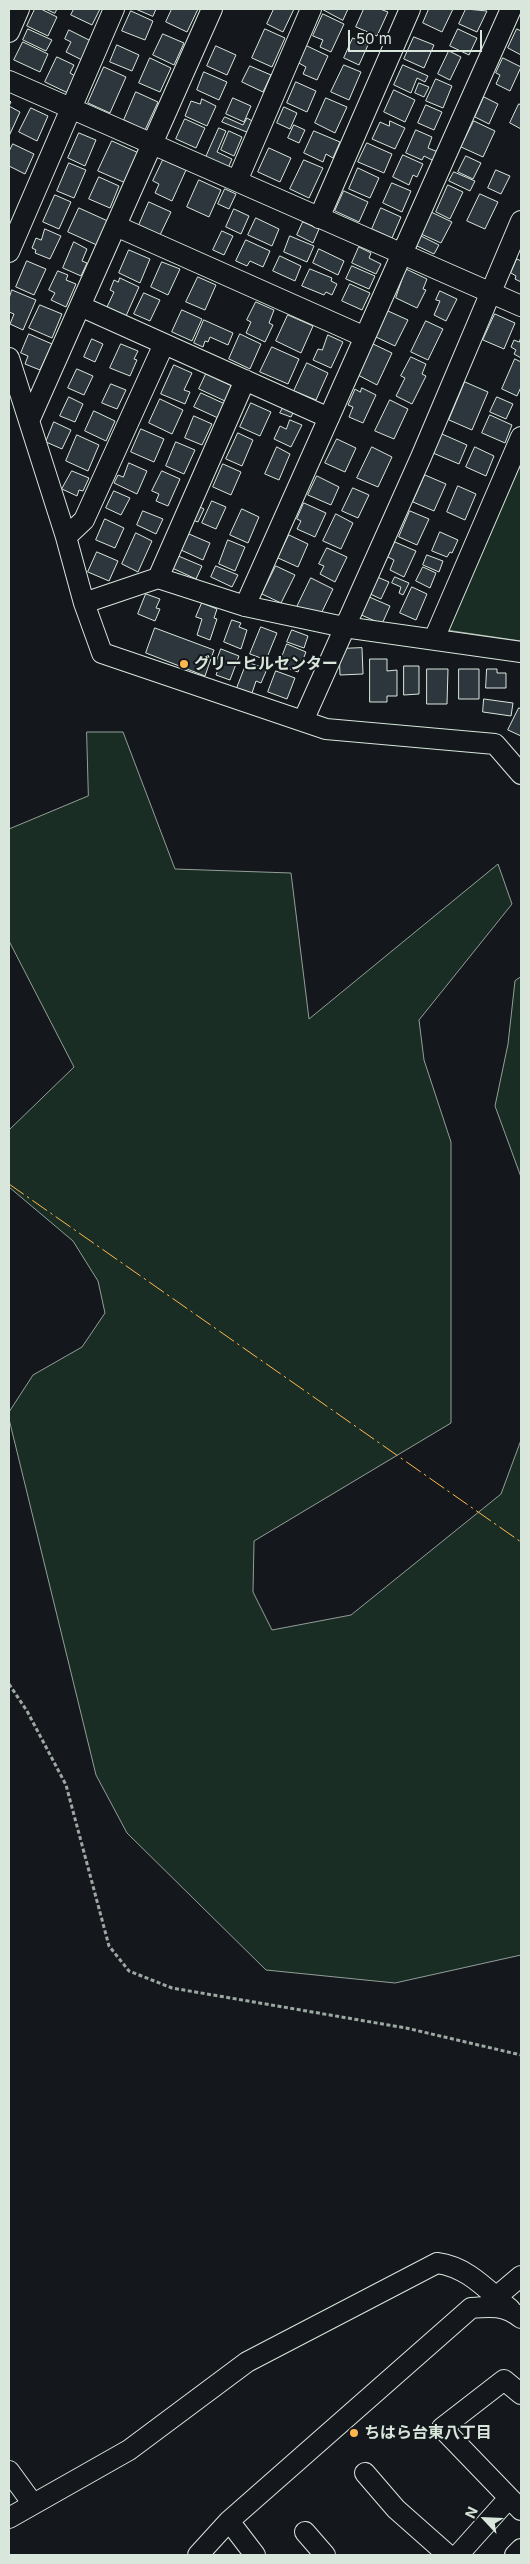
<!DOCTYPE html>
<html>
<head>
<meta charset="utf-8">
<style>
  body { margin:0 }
  #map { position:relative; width:530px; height:2564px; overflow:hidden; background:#14181c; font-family:Inter,sans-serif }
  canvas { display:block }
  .frame { position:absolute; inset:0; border:10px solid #d8e6dc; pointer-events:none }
  .north { position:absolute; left:460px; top:2494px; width:50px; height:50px; -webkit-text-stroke:4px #14181c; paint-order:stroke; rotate:295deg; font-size:14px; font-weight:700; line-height:20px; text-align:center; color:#d8e6dc }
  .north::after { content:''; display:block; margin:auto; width:18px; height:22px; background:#d8e6dc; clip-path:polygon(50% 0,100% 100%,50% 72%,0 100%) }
  .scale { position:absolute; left:348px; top:30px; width:134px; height:22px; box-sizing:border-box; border:2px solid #d8e6dc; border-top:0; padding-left:6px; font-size:15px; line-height:18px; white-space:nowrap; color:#d8e6dc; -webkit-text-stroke:4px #14181c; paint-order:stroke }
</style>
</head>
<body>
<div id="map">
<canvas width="530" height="2564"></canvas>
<div class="frame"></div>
<div class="north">N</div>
<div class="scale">50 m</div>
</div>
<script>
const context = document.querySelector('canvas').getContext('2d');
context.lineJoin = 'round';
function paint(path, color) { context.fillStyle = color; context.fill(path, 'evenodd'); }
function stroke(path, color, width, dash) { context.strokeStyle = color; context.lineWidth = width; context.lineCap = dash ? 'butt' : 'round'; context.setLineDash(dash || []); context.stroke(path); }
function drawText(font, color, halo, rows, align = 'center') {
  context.font = font + ' Inter,"Noto Sans JP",sans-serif'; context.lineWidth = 4; context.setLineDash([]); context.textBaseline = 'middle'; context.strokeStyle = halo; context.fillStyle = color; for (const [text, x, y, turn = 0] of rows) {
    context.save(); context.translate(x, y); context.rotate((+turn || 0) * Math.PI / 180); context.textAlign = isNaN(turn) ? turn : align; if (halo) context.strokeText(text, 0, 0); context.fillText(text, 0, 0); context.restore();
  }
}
const green = new Path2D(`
  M515,466L521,469V641L446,630Z
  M87,732H123L175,869L291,873L309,1019L498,864L512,904L419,1020L424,1060L451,1142V1423L254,1541L253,1592L272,1630L351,1615L501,1494L521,1440V1955L395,1983L266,1970L127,1833L96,1775L9,1419V1412L33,1375L82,1347L105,1313L98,1281L73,1241L9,1187V1130L74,1067L9,941V829L88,796Z
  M521,977V1177L495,1106L508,1044L515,981Z`);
paint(green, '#1a2d24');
stroke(green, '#939e99', 1);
const building = new Path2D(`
  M35,9H41L57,17L48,36L27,26Z
  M46,9H57L55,13Z
  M74,9H100L92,25L71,15Z
  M136,9H156L153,16Z
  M172,9H198L187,32L166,22Z
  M274,9H294L283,32L267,24Z
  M322,9H348L343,20Z
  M364,9H380L388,12L377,36L356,27Z
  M429,9H453L442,32L423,23Z
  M466,9L487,11L477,32L459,24Z
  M131,11L153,21L145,40L122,31Z
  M323,14L344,24L331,52L320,47L323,40L313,36Z
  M28,29L52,40L46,51L23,40Z
  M265,29L285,38L272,67L252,58Z
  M458,29L477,38L469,55L450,46Z
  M517,29L521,31V55L508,48Z
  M69,30L91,41L82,60L66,52L71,42L65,39Z
  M163,34L184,43L174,65L153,55Z
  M414,37L434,45L424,68L404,59Z
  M353,38L368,45L359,65L344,58Z
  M23,42L48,54L40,72L14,60Z
  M117,45L139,55L132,71L110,62Z
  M305,45L328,56L317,80L303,74L306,67L297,62Z
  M216,46L236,55L227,75L207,66Z
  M449,51L461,57L450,80L438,74Z
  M57,57L74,65L70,73L75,76L68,93L45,82Z
  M150,58L171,68L160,92L139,83Z
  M503,58L521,67L510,91L496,84L500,75L496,73Z
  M344,65L361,72L349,100L331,92Z
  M403,65L428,76L425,82L417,78L411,93L394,85Z
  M250,66L271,75L263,92L242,82Z
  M104,67L126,77L110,113L88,103Z
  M204,72L227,82L219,100L197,90Z
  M436,79L452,86L443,108L426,101Z
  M296,82L316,91L307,112L287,103Z
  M419,83L429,87L424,97L415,93Z
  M394,90L415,100L405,122L384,112Z
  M136,92L158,102L145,130L124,120Z
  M484,97L498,104L489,124L475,117Z
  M233,98L251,106L244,122L226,114Z
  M326,98L347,107L335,133L315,123Z
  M202,99L216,106L207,126L185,116L191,101L200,104Z
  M9,100L11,102L9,106L20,112L10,134Z
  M519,104L521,105V129L510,123Z
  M426,105L442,112L434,130L418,123Z
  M284,107L297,113L290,129L277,123Z
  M31,108L48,116L37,141L19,132Z
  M225,117L243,125L247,118L254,122L249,133L222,122Z
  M185,119L205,128L196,148L176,139Z
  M390,121L405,128L395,149L372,139L380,122L389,126Z
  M474,121L495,131L483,157L461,147Z
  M294,125L305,130L299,143L288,138Z
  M219,128L226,131L217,152L232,159L228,168L206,157Z
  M416,130L432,137L428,148L438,152L434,161L424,156L422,160L406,153Z
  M229,131L242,137L234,156L221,150Z
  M314,131L340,142L333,158L326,154L323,162L304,153Z
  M79,133L96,140L85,166L68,158Z
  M112,141L141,154L128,184L98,171Z
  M367,143L392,154L384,173L358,162Z
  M13,144L34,154L25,174L9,166V152Z
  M269,148L291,158L280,182L258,172Z
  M403,155L423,164L417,177L413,175L409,185L393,177Z
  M466,156L481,163L473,179L458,172Z
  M163,160L186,170L172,201L155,193L159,184L153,181Z
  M304,160L323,168L309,198L290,189Z
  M69,163L86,170L74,198L57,191Z
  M358,168L379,178L370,198L349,189Z
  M496,170L510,176L501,194L488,188Z
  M454,172L475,181L470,191L449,181Z
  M99,177L119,186L110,208L89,199Z
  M199,180L221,190L209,217L187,207Z
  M392,183L411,191L402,212L383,203Z
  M448,185L463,192L450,219L436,212Z
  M225,189L236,194L229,209L218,204Z
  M344,191L368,202L359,222L335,211Z
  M480,194L498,202L485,229L467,221Z
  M55,195L71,202L59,229L43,222Z
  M149,202L171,212L160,235L139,225Z
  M79,208L110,222L99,246L68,232Z
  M381,208L401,217L392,238L372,229Z
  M234,209L249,216L241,234L226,227Z
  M431,212L452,222L441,243L421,234Z
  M256,218L279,229L272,246L248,235Z
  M303,222L319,229L313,243L297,235Z
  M45,229L61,236L50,259L35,253L36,250L32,248L36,238L41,240Z
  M222,231L233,236L224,255L213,250Z
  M419,235L439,245L434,254L415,245Z
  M290,236L314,246L307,262L284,252Z
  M246,240L270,251L263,267L250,261L247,266L236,261Z
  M74,242L87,249L82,261L87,263L81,276L63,268Z
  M359,247L371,253L369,258L381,264L376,274L352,263Z
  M319,249L344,261L338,275L313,263Z
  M129,250L150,259L140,283L119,273Z
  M280,256L301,266L295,281L273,271Z
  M517,259L521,261V282L515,279L516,276L511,273Z
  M27,261L46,269L34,295L16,287Z
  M162,262L180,269L168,295L151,287Z
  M352,266L375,276L369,289L346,279Z
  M310,269L332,278L331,281L337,284L332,295L326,292L324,295L302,286Z
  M406,269L427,279L423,289L426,290L417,308L396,298Z
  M58,271L68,275L66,280L76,284L66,307L51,300L55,293L49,290Z
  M198,277L216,285L205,310L186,302Z
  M120,278L139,287L126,316L107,307L114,292L110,290L114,280L118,282Z
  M350,284L370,293L362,310L342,301Z
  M12,290L36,300L23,330L10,324L14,314L9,312V299Z
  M440,291L457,299L446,321L434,315L440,301L436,300Z
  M144,293L160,300L150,321L134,314Z
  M256,302L274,310L269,323L273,325L265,342L246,333L251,322L247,320Z
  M40,305L62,314L52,338L29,328Z
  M182,310L202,319L192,341L172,332Z
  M388,311L408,320L395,346L376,337Z
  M495,314L515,323L504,349L483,340Z
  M288,315L313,326L301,353L276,341Z
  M204,320L233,333L228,345L210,337L208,342L205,341L203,347L194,343Z
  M426,321L443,329L428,360L411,352Z
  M29,334L52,344L40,370L25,364L28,356L21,353Z
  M240,334L261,344L250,369L229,359Z
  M328,335L343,342L331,368L313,360L318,349L322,350Z
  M521,337V358L514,354L516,350L511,347L514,340L519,342Z
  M92,339L103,344L95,362L84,357Z
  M371,343L392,353L377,385L356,374Z
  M121,344L138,351L134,359L137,360L130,376L110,368Z
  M272,347L299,359L288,384L260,372Z
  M411,357L426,364L422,374L426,376L412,404L396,396L405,378L401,376Z
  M515,359L521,362V387L517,396L502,389Z
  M307,363L328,373L316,400L294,391Z
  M174,365L192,373L184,390L190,392L185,404L161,394Z
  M77,369L93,376L84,395L68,388Z
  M206,374L232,386L225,401L199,389Z
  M465,382L488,392L472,430L449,420Z
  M111,384L126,390L117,409L102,403Z
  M362,388L376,395L363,423L349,417L353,407L348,405L355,389L360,392Z
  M201,393L225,404L218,418L194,407Z
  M69,397L83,404L75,422L60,416Z
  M497,397L513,404L506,419L490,412Z
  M160,399L183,410L172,434L149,423Z
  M390,400L408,409L394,439L375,431Z
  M251,403L271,412L260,436L240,427Z
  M283,408L293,413L291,417L280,413Z
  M94,411L115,421L106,441L85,431Z
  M490,415L512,425L505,443L482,433Z
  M194,416L212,424L202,445L185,438Z
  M290,420L302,425L291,447L274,439L280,426L286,429Z
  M54,422L71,430L62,449L46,442Z
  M141,429L164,439L154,462L131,452Z
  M238,433L253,440L242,466L226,459Z
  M442,434L467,445L459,464L433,453Z
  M77,435L99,445L88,471L66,461Z
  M337,439L356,448L345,472L325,463Z
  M176,442L195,450L184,474L166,466Z
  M277,447L290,454L279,480L265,474Z
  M372,447L392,457L378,487L357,478Z
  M475,447L494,456L486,476L466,467Z
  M129,463L147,471L137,494L114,483L118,475L123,477Z
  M223,464L241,472L231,495L213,487Z
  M72,471L89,478L83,491L79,490L77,496L62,489Z
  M162,471L180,479L168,506L156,501L159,494L152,491Z
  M425,475L446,484L434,511L413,502Z
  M317,476L339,487L331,505L308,495Z
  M458,486L476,494L465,520L447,512Z
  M353,488L369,495L358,518L342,511Z
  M114,491L130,498L121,515L106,508Z
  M212,501L226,507L216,529L202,523Z
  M304,503L326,513L315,537L297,529L301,521L297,519Z
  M196,505L204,509L198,522L190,519Z
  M242,509L259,517L248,543L230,535Z
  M143,511L163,519L156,534L137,525Z
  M410,511L429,519L417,545L399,537Z
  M336,514L353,523L341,549L323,541Z
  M105,519L124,528L115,548L96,540Z
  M440,532L458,540L452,553L450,552L447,557L432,551Z
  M136,533L152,541L138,572L122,564Z
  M189,534L210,543L203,560L181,550Z
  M289,535L308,544L298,567L278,558Z
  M228,540L245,547L235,571L219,564Z
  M395,542L416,551L404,577L390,570L394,560L388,557Z
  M327,548L347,557L335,582L320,574L324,566L319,564Z
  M97,552L118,561L109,581L88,572Z
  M176,555L202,566L196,579L170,567Z
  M427,555L443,561L439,572L423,565Z
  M216,566L238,575L232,587L211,577Z
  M276,566L295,575L281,603L262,594Z
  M423,567L436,573L430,588L416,581Z
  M375,576L389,582L381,599L368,593Z
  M395,577L409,583L403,595L399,593L401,587L392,583Z
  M311,578L333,589L318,620L296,609Z
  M412,587L427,594L416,620L400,613Z
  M146,594L160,599L156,608L160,609L155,621L138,614Z
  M367,596L390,606L382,624L359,614Z
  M202,603L217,609L214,618L217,619L210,640L197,635L202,619L196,617Z
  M232,620L241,623L239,627L247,630L241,649L224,642Z
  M261,627L277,633L266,660L250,654Z
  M155,628L214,650L205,676L146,653Z
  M292,630L308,636L304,648L287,642Z
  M287,644L306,652L298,672L279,665Z
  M362,648L363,674L340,675L339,649Z
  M221,649L239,656L230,680L216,675L219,667L215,666Z
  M370,659H387V671L397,670V696H387V702H370Z
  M247,662L267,669L261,683L256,681L252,693L237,688Z
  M404,666H419V694L404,695Z
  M427,669H448L447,704H427Z
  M459,669H479V699H459Z
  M487,669H497V673H506V688H486Z
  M276,671L295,678L287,699L268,692Z
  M484,699L513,703L511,716L483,712Z
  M519,708L521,709V736L508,730Z`);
paint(building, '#2c363c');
stroke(building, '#d8e6dc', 1);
const minor = new Path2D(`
  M9,32L19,9
  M9,81L521,306
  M237,181L311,9
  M319,218L410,9
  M116,226L365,337
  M9,252L114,9
  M80,306L329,418
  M9,358L66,537L84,603L102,653L326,729L495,744L521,774
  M29,421L212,9
  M66,537L84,520L164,344
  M158,578L245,380
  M84,603L158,578L245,606L344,627L521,652
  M245,606L511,9
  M434,639L521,437
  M303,721L421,457L521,221
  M496,2297L521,2276
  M521,2394L504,2380L442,2428L521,2510
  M9,2471L33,2504
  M365,2473L396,2509L448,2555
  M9,2518L129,2450L247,2362L437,2263C468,2267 487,2290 510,2309
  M229,2521L255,2555
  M305,2532L325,2555
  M198,2555L229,2521L471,2308C491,2306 505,2305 521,2318
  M458,2555L509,2498
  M515,2555L521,2549`);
stroke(minor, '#d8e6dc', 22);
stroke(new Path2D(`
  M9,1684L27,1711L66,1785L109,1946L129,1971L172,1988L406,2028L521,2055`), '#9da8a2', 3, [4, 2.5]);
stroke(minor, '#14181c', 20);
stroke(new Path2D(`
  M9,1184L521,1542`), '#ffb74d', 1, [18, 4, 2.5, 4]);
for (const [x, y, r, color] of [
  [184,664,5,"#ffb74d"],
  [354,2433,5,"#ffb74d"]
]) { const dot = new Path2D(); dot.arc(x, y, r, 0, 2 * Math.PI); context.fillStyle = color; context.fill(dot); stroke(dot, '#14181c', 2); }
drawText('bold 16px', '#d8e6dc', '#14181c', [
  ["グリーヒルセンター",194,664],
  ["ちはら台東八丁目",364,2433]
], 'left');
</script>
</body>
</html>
